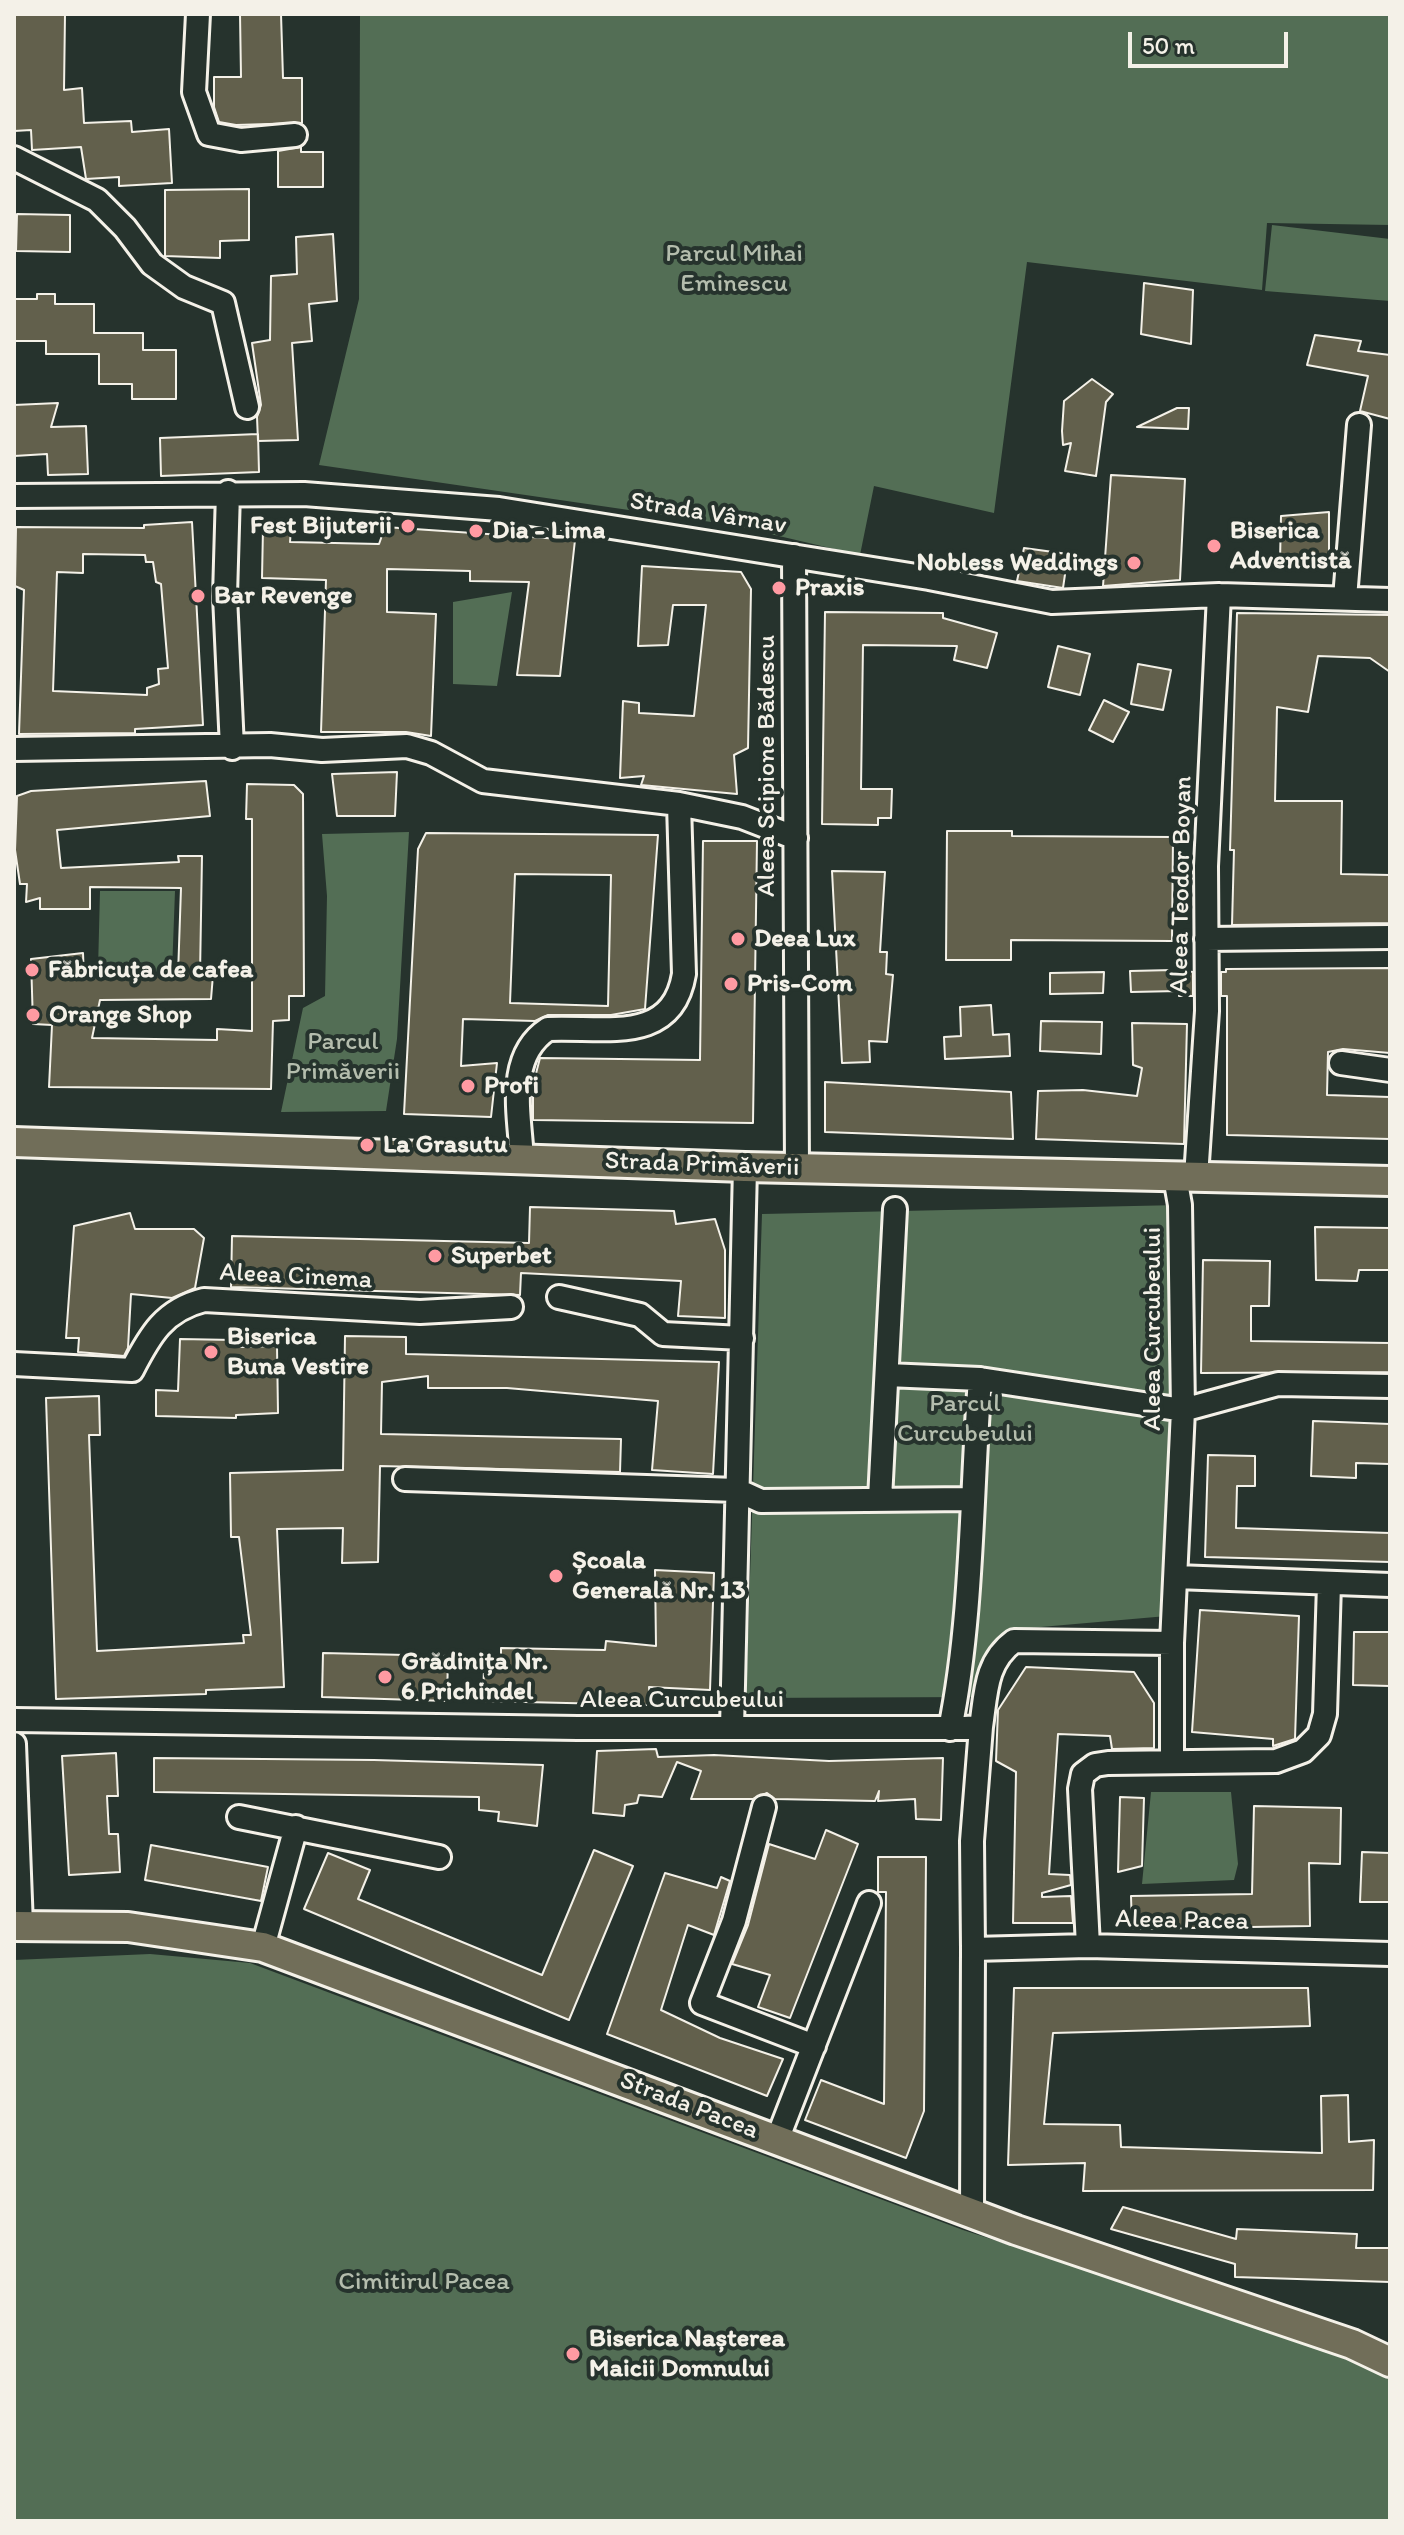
<!DOCTYPE html>
<html>
<head>
<meta charset="utf-8">
<style>
  body { margin:0 }
  #map { position:relative; width:1404px; height:2535px; overflow:hidden; background:#26332d; font-family:Itim,sans-serif }
  canvas { display:block }
  .frame { position:absolute; inset:0; border:16px solid #f4f1e8; pointer-events:none }
  .scale { position:absolute; left:1128px; top:32px; width:160px; height:36px; box-sizing:border-box; border:4px solid #f4f1e8; border-top:0; padding-left:10px; font-size:24px; line-height:28px; white-space:nowrap; color:#f4f1e8; -webkit-text-stroke:6px #26332d; paint-order:stroke }
</style>
</head>
<body>
<div id="map">
<canvas width="1404" height="2535"></canvas>
<div class="frame"></div>
<div class="scale">50 m</div>
</div>
<script>
const context = document.querySelector('canvas').getContext('2d');
context.lineJoin = 'round';
function paint(path, color) { context.fillStyle = color; context.fill(path, 'evenodd'); }
function stroke(path, color, width, dash) { context.strokeStyle = color; context.lineWidth = width; context.lineCap = dash ? 'butt' : 'round'; context.setLineDash(dash || []); context.stroke(path); }
function drawText(font, color, halo, rows, align = 'center') {
  context.font = font + ' Itim,sans-serif'; context.lineWidth = 8; context.setLineDash([]); context.textBaseline = 'middle'; context.strokeStyle = halo; context.fillStyle = color; for (const [text, x, y, turn = 0] of rows) {
    context.save(); context.translate(x, y); context.rotate((+turn || 0) * Math.PI / 180); context.textAlign = isNaN(turn) ? turn : align; if (halo) context.strokeText(text, 0, 0); context.fillText(text, 0, 0); context.restore();
  }
}
paint(new Path2D(`
  M360,14H1390V225L1267,223L1262,290L1027,262L994,513L874,486L860,555L732,525L319,465L359,299Z
  M1272,225L1390,239V301L1265,291Z
  M512,592L497,686L453,684V602Z
  M409,832L397,1039L386,1111L281,1112L303,1008L325,996L327,896L322,834Z
  M100,891H175L172,972L98,970Z
  M1180,1205L1167,1616L1018,1629L997,1641L974,1697L746,1698L762,1214Z
  M1151,1792H1231L1238,1864L1234,1880L1142,1884Z
  M150,1954L250,1963L963,2230L1390,2368V2521H14V1960Z`), '#536e55');
const building = new Path2D(`
  M14,14H65L64,90L82,88L84,123L131,121L132,132L169,129L172,183L119,186V177L86,179L81,147L32,150L31,130L14,131Z
  M240,14H281L283,78H302V123L236,125L219,122L214,107V77H241Z
  M301,147V152H323V187H278V151Z
  M249,189V240L220,241V258L165,256V190Z
  M17,214L70,215V252L16,251Z
  M333,234L337,301L309,304L312,341L292,343L298,440L258,441L257,417L261,405L252,343L270,340L271,276L297,274L296,237Z
  M1144,283L1193,290L1191,344L1141,334Z
  M37,294H55V304H94V333H143V350H176V399H132V384H99V354H46V341H14V299H37Z
  M1315,335L1361,341L1358,351L1390,355V419L1360,411L1368,376L1307,365Z
  M1092,379L1113,394L1106,402L1096,476L1065,471L1071,443L1063,445L1062,431L1064,401Z
  M58,403L51,427L86,426L88,474L48,475L47,454L14,456V405Z
  M1177,408H1189L1188,429L1137,427Z
  M258,434L259,472L161,476L160,438Z
  M1111,475L1185,479L1180,580L1103,586Z
  M1329,512V560L1280,561L1281,516Z
  M192,522L203,725L135,729V733L19,734L24,590L15,586L16,527L144,528V525ZM83,554L145,555L146,562H153L156,582L161,584L168,668L158,669L159,684L147,688V695L53,691L57,572L83,573Z
  M385,527L575,540L560,676L517,675L529,582L470,581V571L387,569V612L436,614L431,736L406,732H321L326,580L262,578L263,528L291,529L290,542L379,544Z
  M1024,548L1068,554L1063,588L1017,581Z
  M642,566L741,572L751,589L748,748L734,755L737,794L641,785L644,776L620,778L623,701L639,703V713L694,716L706,605H673L668,645L638,646Z
  M825,612L943,613V618L997,633L987,668L954,660L957,646L863,645L861,789H892L891,818H878V825L822,824Z
  M1237,613L1390,615V672L1370,658L1318,656L1308,712L1277,707L1275,801H1342L1341,874L1390,875V923L1232,925L1234,850H1230Z
  M1058,646L1090,654L1080,695L1048,687Z
  M1138,664L1171,670L1163,710L1131,704Z
  M1104,700L1129,712L1113,742L1089,730Z
  M397,772L395,816H337L332,774Z
  M206,781L210,816L57,830L61,868L179,862L178,856H202L200,975H213L211,999L100,1000L92,1038L217,1040V1029L252,1031V819H246L247,784L294,785L303,794L304,996H289V1020L273,1021L271,1089L49,1087L52,1025L33,1024L31,959L83,953L84,978L178,975L181,888L90,887V909H40V898L26,902L27,884H20L15,850L17,796L31,791Z
  M947,831H1012V836L1173,837L1172,941L1011,940V960H946Z
  M426,833L658,835L645,1009L611,1015H548L535,1021L463,1019L461,1066L497,1063L491,1117L404,1114L418,849ZM515,874L611,875L608,1006L510,1003Z
  M703,841H757L753,1123L533,1120V1085L540,1058L700,1060Z
  M832,871L885,872L880,952H887L886,974L893,975L887,1042L869,1041L870,1062L842,1063Z
  M1390,968V1053L1343,1049L1328,1052L1327,1095L1390,1097V1139L1227,1135V996H1221V972H1226V969Z
  M1173,970L1193,972V996H1179V991L1131,992L1130,971Z
  M1104,972L1103,993L1050,994V973Z
  M991,1005L993,1035L1009,1034L1010,1056L945,1059L944,1037L961,1036L960,1007Z
  M1041,1021L1102,1022L1101,1054L1040,1051Z
  M1132,1023L1187,1024L1184,1144L1036,1139L1038,1091L1083,1090L1137,1096L1142,1068L1133,1065Z
  M825,1082L1011,1092L1013,1139L825,1132Z
  M530,1207L674,1211L676,1224L715,1219L725,1250V1318L678,1316L681,1281L521,1273L520,1295L231,1287L232,1236L529,1243Z
  M130,1213L135,1229H194L204,1238L195,1288L172,1298L131,1294L128,1348L124,1356L78,1352L79,1338H66L74,1226Z
  M1315,1227L1390,1228V1270H1359L1357,1281L1316,1280Z
  M1203,1260L1270,1261L1269,1306H1251V1341L1390,1343V1372L1201,1373Z
  M345,1336L406,1337V1354L719,1362L713,1474L652,1470L658,1401L507,1388H428V1376L382,1382L381,1434L621,1439L620,1472L380,1466L378,1562L342,1563L343,1528L277,1529L284,1687L206,1690V1694L56,1699L46,1398L99,1396L100,1435H89L97,1651L244,1643L243,1635H251L239,1537H231L230,1473L343,1470Z
  M180,1339L234,1340L241,1347L277,1346L278,1413L236,1415V1418L156,1416V1390L178,1391Z
  M1313,1421L1390,1424V1464L1356,1463V1478L1311,1476Z
  M1208,1455L1255,1456V1486H1237L1236,1528L1390,1533V1562L1205,1557Z
  M655,1570L714,1573L710,1690L649,1687L650,1705L483,1701L484,1667L501,1669V1648L605,1650L606,1641L656,1646Z
  M1200,1610L1299,1616L1295,1739L1273,1746V1739L1192,1732Z
  M1354,1632H1390V1686L1353,1685Z
  M323,1653L448,1656L447,1701L322,1697Z
  M1026,1667L1134,1672L1154,1703V1748L1112,1749L1110,1736L1058,1734L1049,1874L1070,1875L1071,1885L1042,1893V1897L1071,1896L1073,1923H1013L1016,1772L996,1761L998,1710Z
  M656,1749L658,1757L714,1755L829,1761L943,1758L941,1820L916,1819L915,1799L878,1801L879,1791L875,1801L775,1799L767,1793L753,1799H691L701,1771L677,1762L662,1797L639,1795L637,1803L625,1805L624,1816L593,1813L597,1751Z
  M116,1753L118,1796H107L109,1834H118L120,1872L69,1875L62,1756Z
  M154,1758L374,1760L543,1765L537,1826L498,1821L499,1812L479,1810V1797L154,1792Z
  M1120,1797L1144,1798L1142,1866L1118,1872Z
  M1254,1806L1341,1808L1340,1864L1309,1863L1310,1926L1132,1929L1131,1896L1252,1894Z
  M826,1830L858,1844L790,2018L758,2007L770,1975L732,1964L748,1925L769,1844L815,1859Z
  M151,1845L268,1867L261,1901L145,1880Z
  M594,1850L633,1866L569,2020L304,1909L328,1853L370,1870L358,1899L542,1975Z
  M1362,1852L1390,1853V1902H1360Z
  M878,1857H926L924,2111L906,2158L805,2120L821,2080L884,2104L886,1892H878Z
  M665,1873L717,1888L721,1877L730,1881L714,1935L688,1925L661,2010L720,2038L783,2059L767,2096L607,2034Z
  M1014,1988H1308L1310,2026L1053,2033L1044,2124L1120,2125L1121,2147L1322,2153L1321,2096L1348,2095L1349,2142L1374,2140L1373,2190L1083,2191L1085,2163L1008,2165Z
  M1123,2207L1236,2239L1237,2229L1357,2234L1356,2248H1390V2282L1235,2277V2264L1111,2229Z`);
paint(building, '#62604c');
stroke(building, '#f4f1e8', 2);
const minor = new Path2D(`
  M198,14L194,92L209,134L241,140L295,135
  M14,158L97,200L125,228L152,264L184,287L223,303L247,407
  M228,492L225,596L232,748
  M14,496L304,494L499,509L929,578L1052,602L1219,595L1390,600
  M794,556L797,1168
  M1345,598L1359,425
  M14,749L270,745L322,750L407,746L431,753L483,781L679,804L742,817L796,838
  M1206,939L1390,937
  M1341,1063L1390,1070
  M522,1160C520,1116 505,1057 548,1029C603,1026 672,1046 684,974L679,804
  M1196,1177L1207,1011L1206,866L1219,595
  M559,1297L640,1315L663,1334L742,1338
  M14,1364L132,1370C150,1335 164,1310 204,1300L420,1312L511,1307
  M887,1375L980,1379L1183,1410L1278,1384L1390,1386
  M405,1479L737,1490L761,1501L971,1499
  M880,1499L895,1209
  M1176,1577L1390,1585
  M1172,1643V1762
  M14,1720L578,1728H965L981,1727C986,1694 985,1662 1014,1641L1172,1643L1183,1410L1180,1205L1175,1177
  M732,1728L745,1167
  M950,1729C973,1616 971,1494 980,1379
  M14,1744L21,1926
  M764,1807L734,1921L702,2003L814,2046
  M239,1817L439,1857
  M1088,1946L1080,1789L1083,1774L1095,1765L1108,1763L1276,1761L1303,1751L1319,1735L1325,1714L1329,1584
  M263,1947L296,1827
  M973,1949L972,1841L981,1727
  M777,2140L869,1903
  M972,2212L973,1949L1088,1946L1390,1954`);
const major = new Path2D(`
  M14,1142L745,1167L1390,1181
  M14,1926L128,1927L263,1947L1016,2230L1352,2344L1390,2362`);
stroke(minor, '#f4f1e8', 28);
stroke(major, '#f4f1e8', 34);
stroke(minor, '#26332d', 22);
stroke(major, '#716e59', 28);
for (const [x, y, r, color] of [
  [408,526,8,"#ff9aa2"],
  [476,531,8,"#ff9aa2"],
  [1214,546,8,"#ff9aa2"],
  [1134,563,8,"#ff9aa2"],
  [779,588,8,"#ff9aa2"],
  [198,596,8,"#ff9aa2"],
  [738,939,8,"#ff9aa2"],
  [32,970,8,"#ff9aa2"],
  [731,984,8,"#ff9aa2"],
  [33,1015,8,"#ff9aa2"],
  [468,1086,8,"#ff9aa2"],
  [367,1145,8,"#ff9aa2"],
  [435,1256,8,"#ff9aa2"],
  [211,1352,8,"#ff9aa2"],
  [556,1576,8,"#ff9aa2"],
  [385,1677,8,"#ff9aa2"],
  [573,2354,8,"#ff9aa2"]
]) { const dot = new Path2D(); dot.arc(x, y, r, 0, 2 * Math.PI); context.fillStyle = color; context.fill(dot); stroke(dot, '#26332d', 3); }
drawText('26px', '#b4bdad', '#26332d', [
  ["Parcul Mihai",734,254],
  ["Eminescu",734,284],
  ["Parcul",343,1042],
  ["Primăverii",343,1072],
  ["Parcul",965,1404],
  ["Curcubeului",965,1434],
  ["Cimitirul Pacea",424,2282]
]);
drawText('26px', '#f4f1e8', '#26332d', [
  ["Strada Vârnav",708,514,9],
  ["Aleea Scipione Bădescu",767,766,-90],
  ["Aleea Teodor Boyan",1182,885,-89],
  ["Strada Primăverii",702,1165,2],
  ["Aleea Cinema",296,1277,3],
  ["Aleea Curcubeului",1153,1329,-90],
  ["Aleea Curcubeului",682,1700],
  ["Aleea Pacea",1182,1921,1],
  ["Strada Pacea",689,2106,21]
]);
drawText('bold 26px', '#f4f1e8', '#26332d', [
  ["Fest Bijuterii",392,526,"right"],
  ["Dia - Lima",492,531],
  ["Biserica",1230,531],
  ["Adventistă",1230,561],
  ["Nobless Weddings",1118,563,"right"],
  ["Praxis",795,588],
  ["Bar Revenge",214,596],
  ["Deea Lux",754,939],
  ["Făbricuța de cafea",48,970],
  ["Pris-Com",747,984],
  ["Orange Shop",49,1015],
  ["Profi",484,1086],
  ["La Grasutu",383,1145],
  ["Superbet",451,1256],
  ["Biserica",227,1337],
  ["Buna Vestire",227,1367],
  ["Școala",572,1561],
  ["Generală Nr. 13",572,1591],
  ["Grădinița Nr.",401,1662],
  ["6 Prichindel",401,1692],
  ["Biserica Nașterea",589,2339],
  ["Maicii Domnului",589,2369]
], 'left');
</script>
</body>
</html>
